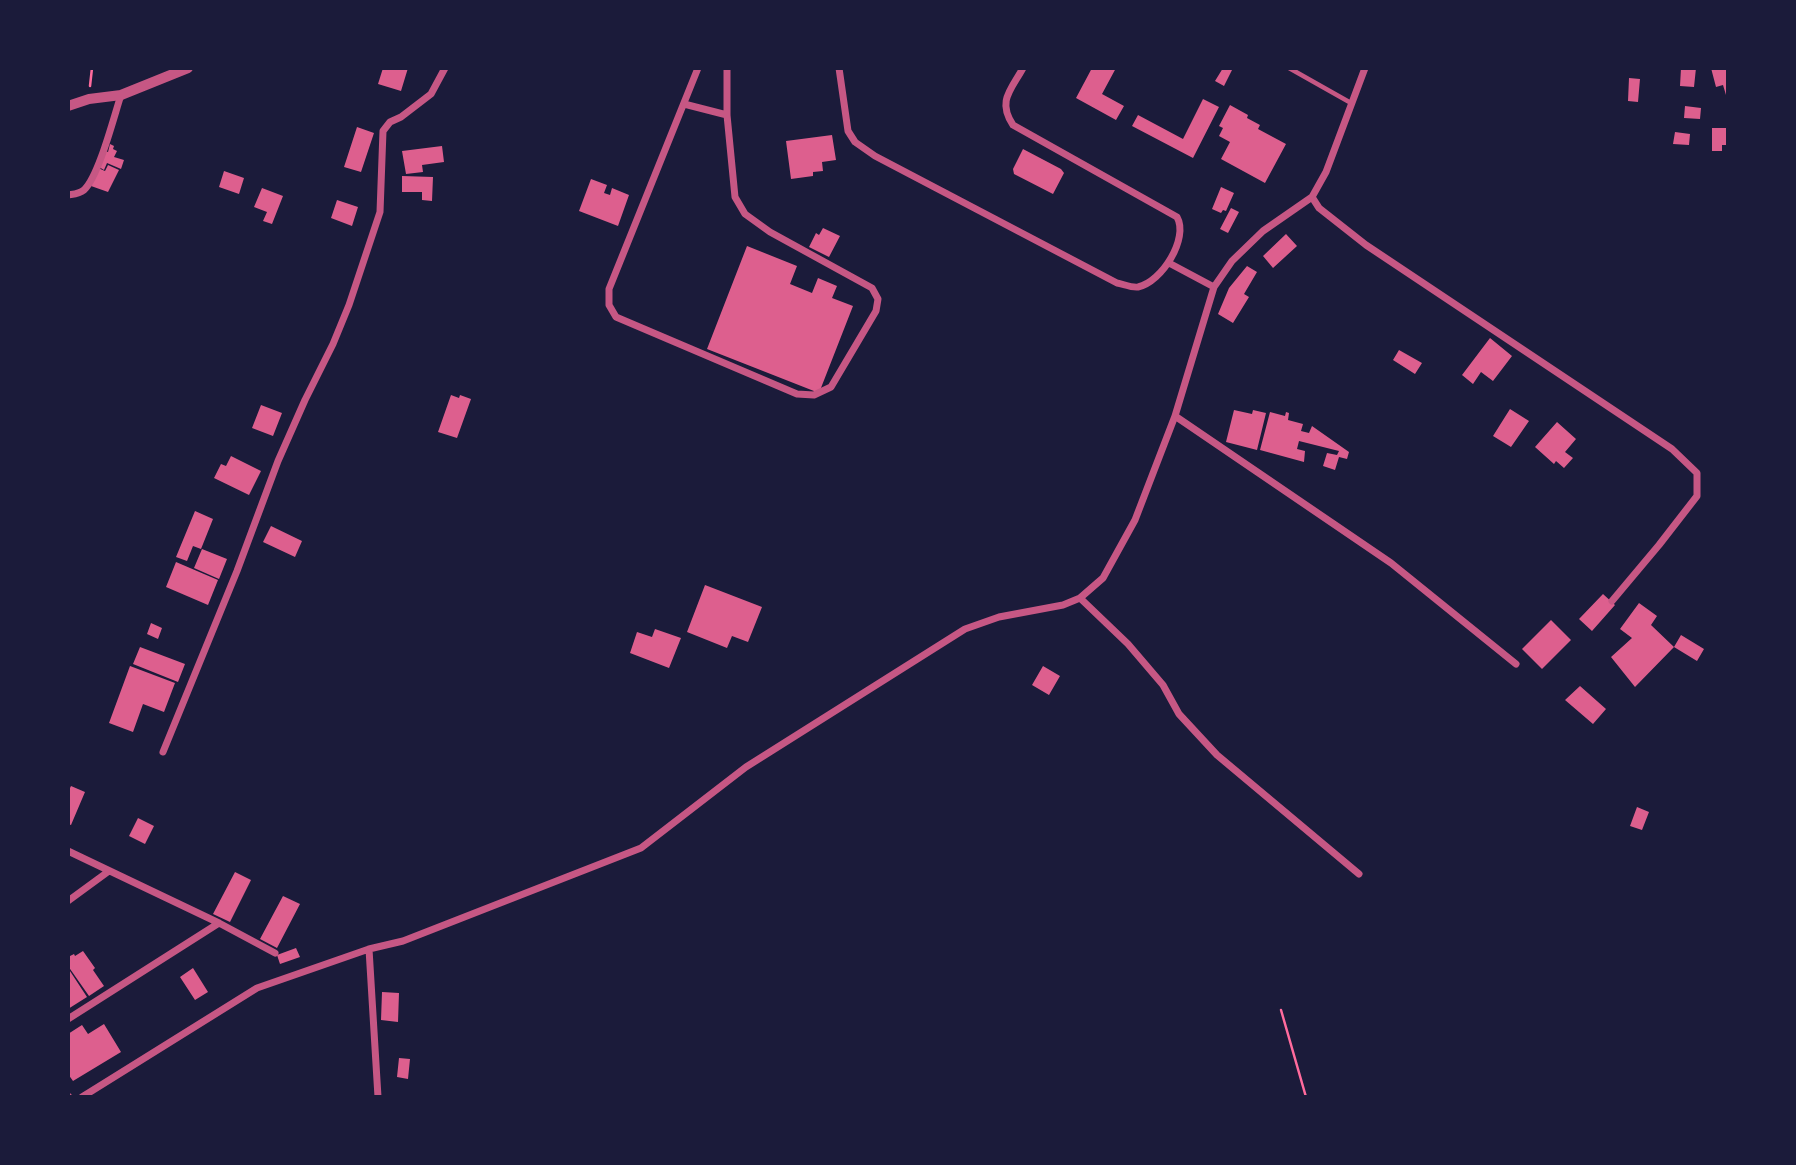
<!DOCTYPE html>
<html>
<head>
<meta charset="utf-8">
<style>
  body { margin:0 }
  #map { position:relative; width:1796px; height:1165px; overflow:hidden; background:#1b1b3a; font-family:"Nunito Sans",sans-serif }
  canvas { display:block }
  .frame { position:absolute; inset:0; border:70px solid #1b1b3a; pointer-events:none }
</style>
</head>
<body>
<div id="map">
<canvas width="1796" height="1165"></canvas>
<div class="frame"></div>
</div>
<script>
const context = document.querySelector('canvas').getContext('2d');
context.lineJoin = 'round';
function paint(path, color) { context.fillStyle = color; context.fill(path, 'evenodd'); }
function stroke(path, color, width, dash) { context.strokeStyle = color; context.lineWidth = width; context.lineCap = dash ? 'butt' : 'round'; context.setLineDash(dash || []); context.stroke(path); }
paint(new Path2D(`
  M383,68H408L401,91L378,84Z
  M1092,68H1116L1102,94L1124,106L1116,120L1076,98Z
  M1223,68H1233L1224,86L1215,81Z
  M1681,68H1696L1694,87L1680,86Z
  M1711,68H1728V94L1726,95L1723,85L1716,87Z
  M1629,78L1640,79L1638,102L1628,101Z
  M1203,99L1219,107L1193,158L1132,126L1138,115L1183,139Z
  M1230,105L1248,115L1247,118L1260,125L1258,129L1286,144L1265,183L1221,159L1230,142L1219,136L1223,128L1219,126Z
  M1685,106L1701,108L1700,119L1684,118Z
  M357,127L374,133L361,172L344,167Z
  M1712,128H1727V145H1722V151H1712Z
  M1675,132L1690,134L1689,145L1673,144Z
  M832,135L836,160L822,162L823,171L813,172V176L791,179L786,141Z
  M110,144L114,146L113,149L117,151L114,157L124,160L121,169L107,163L104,170L99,167L105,151L108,152Z
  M442,146L444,162L422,165L423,172L406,174L402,151Z
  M1023,149L1061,169L1064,173L1053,194L1014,174L1013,169Z
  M108,165L119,170L108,192L91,186L98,168L105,171Z
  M224,171L244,178L239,194L219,187Z
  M402,176L433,177L432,201L422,200V192H402Z
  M591,179L607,185L604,193L610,195L612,188L629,195L618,226L579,211Z
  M1221,187L1234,193L1226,211L1223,210L1221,213L1212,209Z
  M262,188L283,196L272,224L263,221L267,212L254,207Z
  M337,200L358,207L352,226L331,218Z
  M1231,208L1239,212L1228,233L1220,229Z
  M823,228L840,236L829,257L809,247L816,233L819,235Z
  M1286,234L1297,246L1273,268L1263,256Z
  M747,246L797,266L790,284L812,293L818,278L837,286L832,298L853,306L819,393L707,349Z
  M1247,266L1257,272L1244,294L1249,297L1233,323L1218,314L1229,288Z
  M1490,338L1512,356L1493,381L1481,372L1473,384L1462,375Z
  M1399,350L1422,363L1415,374L1393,360Z
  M451,395L459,398L460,395L471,399L457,438L438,432Z
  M261,405L282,413L273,436L252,428Z
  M1510,409L1529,421L1511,447L1493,436Z
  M1234,410L1252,414L1253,410L1266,413L1257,450L1226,442Z
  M1270,412L1285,416L1286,412L1289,413L1288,420L1303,424L1301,431L1309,433L1312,426L1349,452L1347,459L1339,457L1335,470L1323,466L1327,453L1337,455L1339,451L1299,441L1297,449L1305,451L1304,462L1260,450Z
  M1557,422L1576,439L1565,452L1573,458L1564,468L1556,461L1554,464L1535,447Z
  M231,456L261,471L249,495L214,478L221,464L226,466Z
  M195,511L213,519L201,549L193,546L187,561L176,557Z
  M271,526L302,541L295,557L263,542Z
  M202,549L227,559L219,579L194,568Z
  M176,562L218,580L208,605L166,587Z
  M705,585L762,607L748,642L732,636L727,648L687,632Z
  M1603,594L1615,605L1592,631L1579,619Z
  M1639,603L1657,616L1651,625L1674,647L1635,687L1611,657L1632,638L1620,629Z
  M1551,620L1571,640L1542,669L1522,649Z
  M151,623L162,628L158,639L147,634Z
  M655,629L681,638L669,668L630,653L637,632L652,637Z
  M1681,635L1704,649L1697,661L1674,647Z
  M140,647L185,664L178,682L133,664Z
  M130,666L175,683L164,712L143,704L133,732L109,723Z
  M1043,666L1060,676L1049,695L1032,685Z
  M1580,686L1606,709L1593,724L1565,700Z
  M71,786L85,792L71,825L68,824V792Z
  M1637,807L1649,812L1642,830L1630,826Z
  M138,818L154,826L145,844L129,836Z
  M235,872L251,880L230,922L213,914Z
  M283,896L300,904L277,948L260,939Z
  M296,948L300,957L280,964L277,955Z
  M83,951L95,968L93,970L104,986L89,996L68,966V957L74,954L75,956Z
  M68,968L87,997L68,1009Z
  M193,968L208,992L195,1000L180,977Z
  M382,992L399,993L398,1022L381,1020Z
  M104,1024L121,1052L73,1081L68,1074V1034L82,1025L88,1034Z
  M399,1058L410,1059L408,1079L397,1077Z`), '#dd5f8e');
stroke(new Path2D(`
  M90,86L92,68
  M1281,1010L1306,1097`), '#ff6b9d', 2.5);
stroke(new Path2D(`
  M1289,68L1351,103`), '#c65784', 4.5);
stroke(new Path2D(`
  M698,68L609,289V305L616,317L797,394L814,395L831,387L876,311L878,299L872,288L770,232L745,214L735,197L727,115V68
  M839,68L848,131L855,142L875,156L1117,283C1123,284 1132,288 1138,287C1162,282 1189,238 1177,217L1013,125C997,101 1011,90 1023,68
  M684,104L727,115
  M68,195C74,194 79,194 84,190C99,176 114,116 121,95
  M1312,197L1319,208L1366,245L1672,449L1697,473V496L1659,545L1612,601
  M1169,263L1214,287
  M1175,416L1391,563L1516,664
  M1080,598L1128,644L1163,685L1179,714L1217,755L1359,874
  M163,752L237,571L278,461L305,400L333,344L349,305L380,212L383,131L390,122L401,117L431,94L445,68
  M68,851L219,923L275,953
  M68,901L109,871
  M369,949L378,1097
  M68,1019L219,923
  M68,1096L69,1097
  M82,1097L257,988L369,949L403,941L641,848L746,767L965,629L999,617L1063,605L1080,598L1103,578L1135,520L1175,416L1214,287L1232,261L1263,231L1312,197L1326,172L1365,68`), '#c65784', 7);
stroke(new Path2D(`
  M68,106L89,99L121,95L188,68`), '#c65784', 10);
</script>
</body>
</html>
